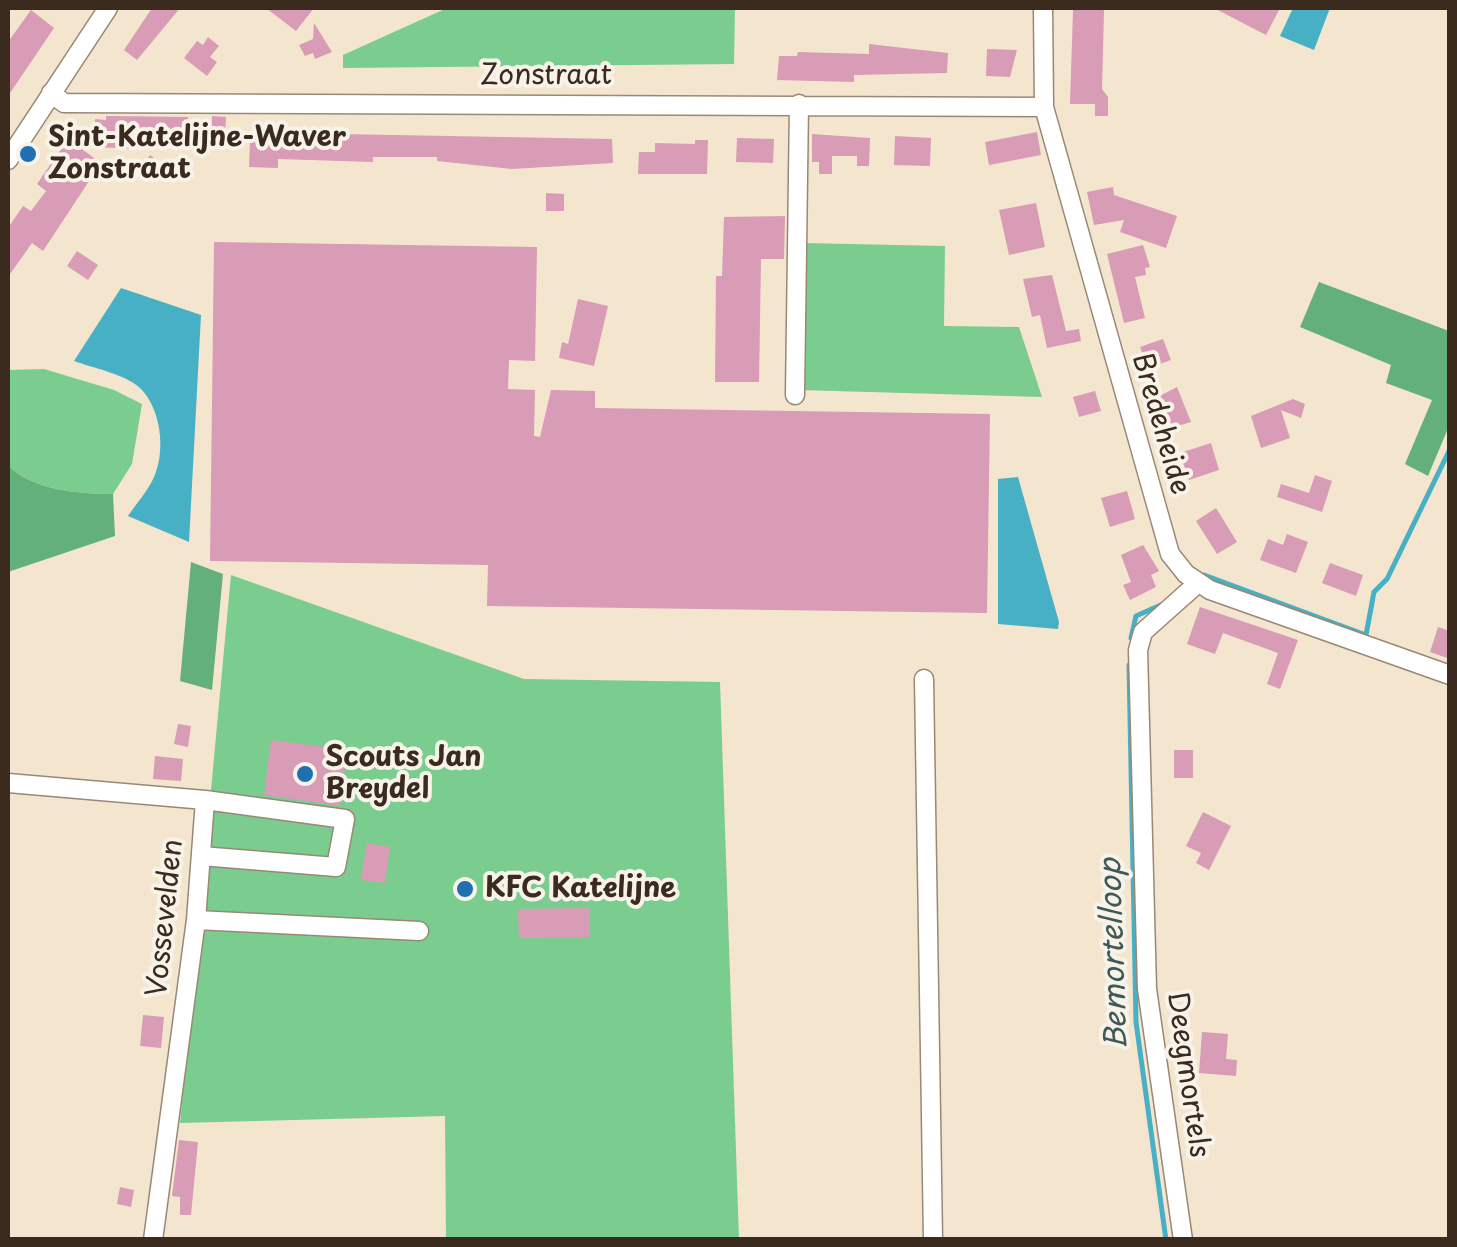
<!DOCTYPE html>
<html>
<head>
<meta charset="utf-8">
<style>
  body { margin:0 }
  #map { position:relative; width:1457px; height:1247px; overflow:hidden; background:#f4e5ce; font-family:"Playpen Sans",sans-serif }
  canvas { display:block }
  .frame { position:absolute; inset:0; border:10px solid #3b2a1e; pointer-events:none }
</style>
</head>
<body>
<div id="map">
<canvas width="1457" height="1247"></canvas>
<div class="frame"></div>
</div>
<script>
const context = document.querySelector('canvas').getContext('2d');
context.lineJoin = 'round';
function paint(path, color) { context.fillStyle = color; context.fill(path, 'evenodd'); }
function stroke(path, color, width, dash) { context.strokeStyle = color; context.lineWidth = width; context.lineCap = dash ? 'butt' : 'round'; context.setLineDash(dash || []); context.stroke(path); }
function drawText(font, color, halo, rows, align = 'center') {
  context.font = font + ' "Playpen Sans",sans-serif'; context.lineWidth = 8; context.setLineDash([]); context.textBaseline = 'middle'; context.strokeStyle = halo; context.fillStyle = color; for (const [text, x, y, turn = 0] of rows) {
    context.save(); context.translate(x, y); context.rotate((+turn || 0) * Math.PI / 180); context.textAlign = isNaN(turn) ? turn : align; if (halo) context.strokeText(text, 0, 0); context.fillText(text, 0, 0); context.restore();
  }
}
paint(new Path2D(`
  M447,8H735L734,64L343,68V55Z
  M803,243L945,246L944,326L1019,327L1042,397L800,390Z
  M44,369L114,390L142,404L132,464L113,494C79,494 31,490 8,465V370Z
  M231,575L524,679L720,682L739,1239H446L445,1116L180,1123Z`), '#7bcd8f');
paint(new Path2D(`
  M1319,282L1449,331V426L1428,476L1405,464L1432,400L1386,383L1391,365L1300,327Z
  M8,465C31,490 79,494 113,494L115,536L8,572Z
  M191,562L223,574L212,690L180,681Z`), '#64b07a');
paint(new Path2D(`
  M1293,8H1330L1314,50L1280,36Z
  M121,288L201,315L189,542L128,516C136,504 148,491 154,477C166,451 161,408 140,388C125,374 93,368 74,361Z
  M1018,477L1059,622L1058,629L998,624V479Z`), '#47b0c5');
stroke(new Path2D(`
  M1204,575L1366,635L1374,592L1387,579L1450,449
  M1131,638L1136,616L1163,604
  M1129,665L1136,1022L1166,1240`), '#47b0c5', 5);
paint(new Path2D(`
  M152,8H180L137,60L124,50Z
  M266,8H314L296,31Z
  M1214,8H1280L1266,35Z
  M31,10L54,28L8,96V42Z
  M1073,10H1104L1102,89L1108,97V116H1095V104H1070Z
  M314,23L332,52L315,59L313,53L305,56L299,45L313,39Z
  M208,37L219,46L210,57L217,62L207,76L184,58L197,41L203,45Z
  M869,44L948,53L947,73L854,75V82L777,80L779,56H797L798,52L869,54Z
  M987,49L1017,50L1010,77L986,76Z
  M106,116L188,117V141L129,140L141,149L94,147L95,119L106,120Z
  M212,116L226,117L225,137L211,136Z
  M1037,132L1041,155L989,165L985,142Z
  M340,134L612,139L613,163L512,169L437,161V157H373V162L278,159V168L249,167L250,140L268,141V135Z
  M812,134L870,138L869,166H857V156H832V174H819V162H812Z
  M895,136L931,138L930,166L894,165Z
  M737,138L774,139L773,163L736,162Z
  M68,139L101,163L43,251L32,243L8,277V228L23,206L31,211L46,191L37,184Z
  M695,140H708L707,174H638L639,152H655V143L695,144Z
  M150,155L162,164L153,176L141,167Z
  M1113,187L1114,195L1177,216L1166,248L1120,232L1124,220L1094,225L1087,192Z
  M546,193L564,194V211H546Z
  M1036,203L1045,247L1009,255L999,210Z
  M785,216L784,259H761L759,382H715L716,276H722L724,217Z
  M214,242L537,247L535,361L509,360L508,389L535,390L534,436L540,437L551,390L595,391V408L990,414L987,613L487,606L488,565L210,561Z
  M1143,245L1150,267L1145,268L1146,275L1135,277L1145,318L1124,323L1107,254Z
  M77,251L98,265L88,280L67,266Z
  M1052,275L1066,331L1079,329L1081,341L1047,348L1040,315L1032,317L1023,279Z
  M578,299L608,306L594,366L559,358L562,342L568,344Z
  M1163,339L1171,360L1148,368L1140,347Z
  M1177,387L1191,422L1164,430L1156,398Z
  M1095,391L1101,411L1079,417L1073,397Z
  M1293,399L1305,404L1301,418L1281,410L1290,438L1261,448L1251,416Z
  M1211,443L1219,470L1189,480L1180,453Z
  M1315,475L1332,481L1322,512L1277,497L1281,484L1309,493Z
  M1127,491L1135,519L1110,527L1101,498Z
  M1216,508L1237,542L1217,554L1196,521Z
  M1287,534L1308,542L1296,573L1260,560L1268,539L1283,545Z
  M1143,545L1159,571L1151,575L1156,587L1130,600L1123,585L1131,582L1121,555Z
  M1330,563L1363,575L1356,596L1322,583Z
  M1200,607L1298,640L1280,689L1267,684L1278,653L1223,633L1215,654L1187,644Z
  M1438,627L1450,631V659L1430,652Z
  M178,724L191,726L188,747L174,744Z
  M271,740L347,750L340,806L264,795Z
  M1174,750H1193V778H1174Z
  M155,756L183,759L181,781L153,779Z
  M1203,812L1231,826L1209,870L1196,863L1201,853L1186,846Z
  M367,843L390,847L385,883L361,880Z
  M590,908V937L519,938L518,909Z
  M143,1015L164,1017L161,1048L140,1046Z
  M1202,1032L1228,1034L1226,1059L1237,1060L1236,1076L1199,1073Z
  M179,1140L198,1142L191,1215H180V1197L172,1196Z
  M120,1187L134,1190L131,1207L117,1204Z`), '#d89cb6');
const minor = new Path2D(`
  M1043,8L1044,107L1170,554L1186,574L1210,590L1450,675
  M51,93L64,103L1044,107
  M8,160L108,8
  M795,395L799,104
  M924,679L933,1240
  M8,783L205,800L196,920L153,1240
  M201,856L336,867L345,819L205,800
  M196,920L419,931
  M1183,1240L1147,989L1138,650L1143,632L1198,583`);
stroke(minor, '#988876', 21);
stroke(minor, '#fff', 18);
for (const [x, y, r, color] of [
  [28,154,10,"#1f6fb2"],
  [305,774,10,"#1f6fb2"],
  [465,889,10,"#1f6fb2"]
]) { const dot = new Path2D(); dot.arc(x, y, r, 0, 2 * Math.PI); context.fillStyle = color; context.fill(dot); stroke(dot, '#f7f3e8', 4); }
drawText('28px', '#3b2a1e', '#f7f3e8', [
  ["Zonstraat",546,76],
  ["Bredeheide",1160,424,74],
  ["Vossevelden",166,918,-84],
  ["Deegmortels",1187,1075,82]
]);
drawText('bold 28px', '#3b2a1e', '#f7f3e8', [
  ["Sint-Katelijne-Waver",48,138],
  ["Zonstraat",48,170],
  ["Scouts Jan",325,758],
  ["Breydel",325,790],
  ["KFC Katelijne",485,889]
], 'left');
drawText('italic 30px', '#3f5958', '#f7f3e8', [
  ["Bemortelloop",1115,954,-92]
]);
</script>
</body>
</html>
